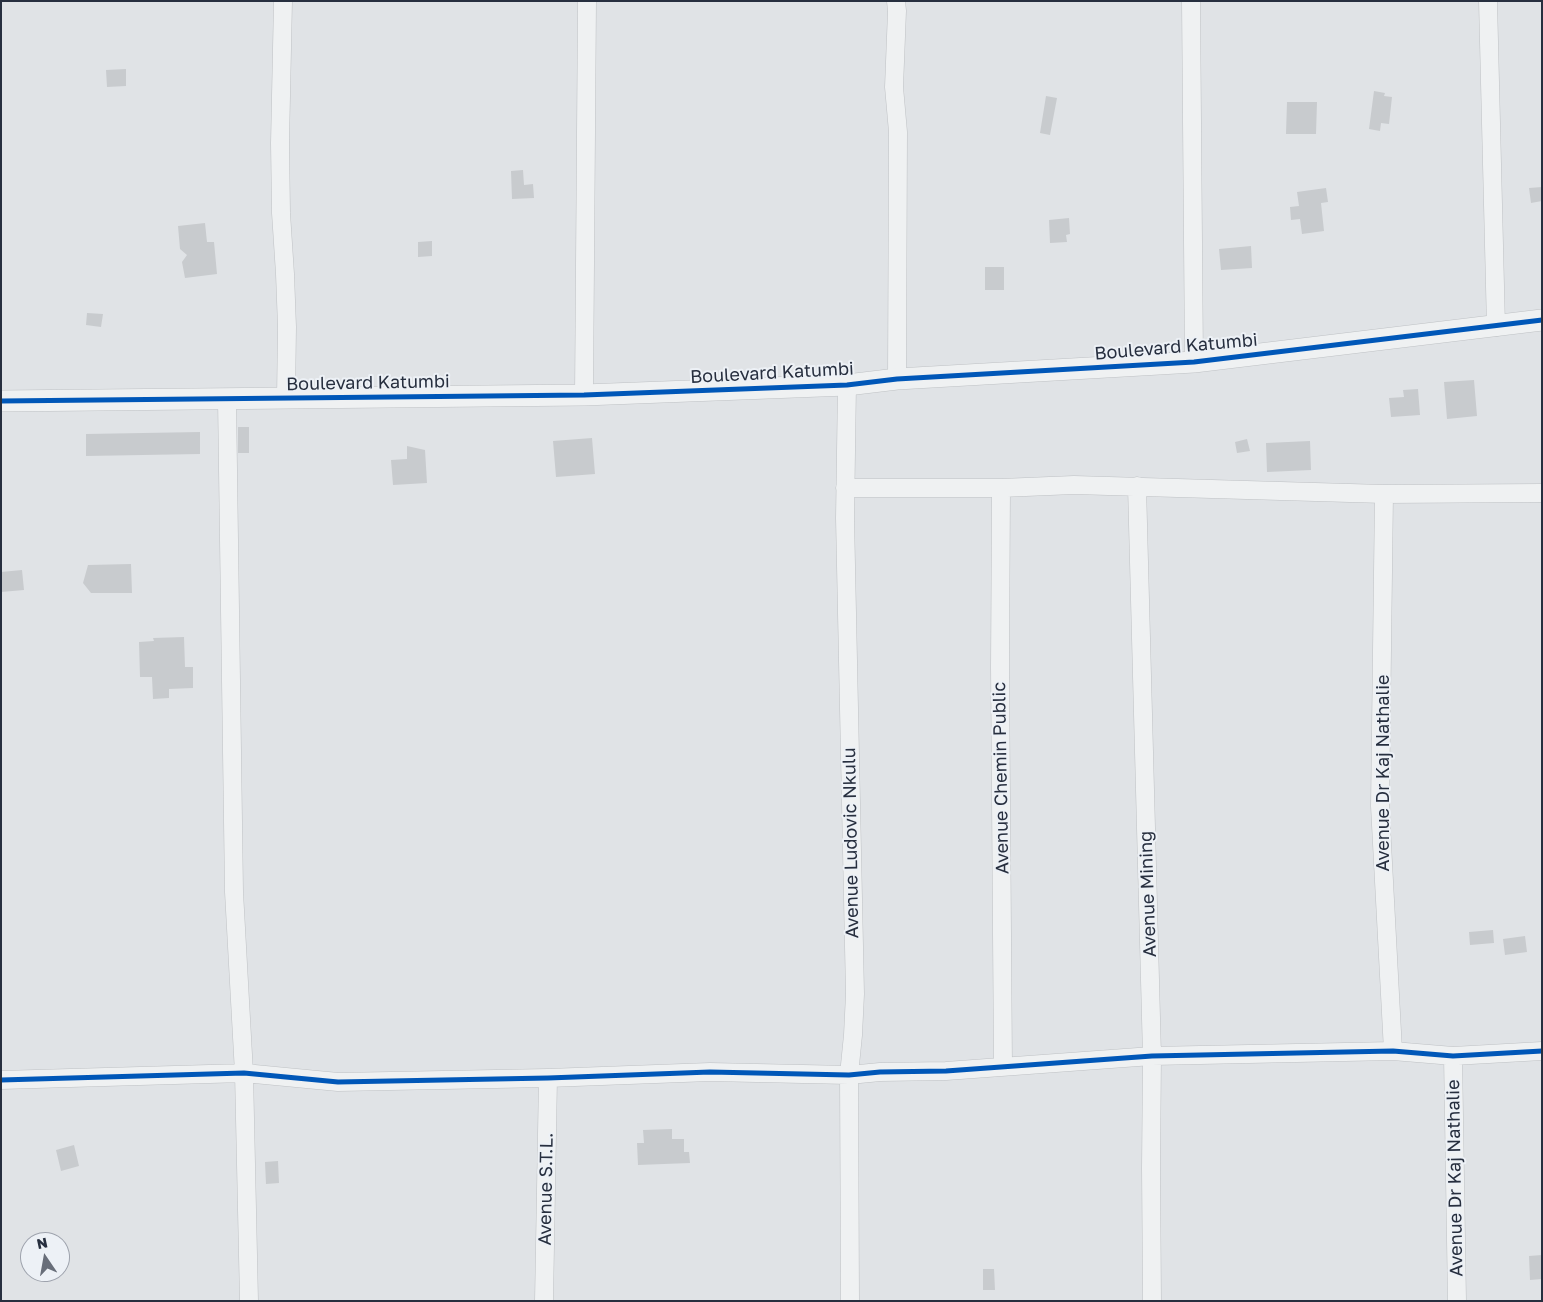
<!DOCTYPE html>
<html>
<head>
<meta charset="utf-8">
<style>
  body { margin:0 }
  #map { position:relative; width:1543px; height:1302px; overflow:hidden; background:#e0e3e6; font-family:"Golos Text",sans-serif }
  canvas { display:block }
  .frame { position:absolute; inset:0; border:2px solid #272f3f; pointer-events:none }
  .north { position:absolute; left:20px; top:1232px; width:50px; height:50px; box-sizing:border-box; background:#edf1f6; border:1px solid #9ea3ad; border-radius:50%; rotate:348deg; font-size:14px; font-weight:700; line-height:20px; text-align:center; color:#272f3f }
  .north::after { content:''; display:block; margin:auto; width:18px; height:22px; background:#686e79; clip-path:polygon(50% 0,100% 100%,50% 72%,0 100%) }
</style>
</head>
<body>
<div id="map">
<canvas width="1543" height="1302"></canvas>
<div class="frame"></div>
<div class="north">N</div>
</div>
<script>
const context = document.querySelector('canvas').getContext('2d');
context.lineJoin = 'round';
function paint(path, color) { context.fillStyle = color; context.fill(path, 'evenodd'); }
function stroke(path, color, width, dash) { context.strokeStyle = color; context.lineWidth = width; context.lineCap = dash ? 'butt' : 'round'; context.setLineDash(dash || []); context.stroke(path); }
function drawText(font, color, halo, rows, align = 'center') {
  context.font = font + ' "Golos Text",sans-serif'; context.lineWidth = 4; context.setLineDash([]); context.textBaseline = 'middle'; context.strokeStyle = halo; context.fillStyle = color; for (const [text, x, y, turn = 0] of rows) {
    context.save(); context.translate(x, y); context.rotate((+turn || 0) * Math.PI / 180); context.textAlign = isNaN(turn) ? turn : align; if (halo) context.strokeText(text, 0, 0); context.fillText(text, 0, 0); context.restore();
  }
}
paint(new Path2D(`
  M126,69V86L107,87L106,70Z
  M1374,91L1385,93L1384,96L1392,97L1389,124L1381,123L1380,131L1369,129Z
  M1046,96L1057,98L1050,135L1040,133Z
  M1287,102H1317L1316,134H1286Z
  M523,170L524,185L533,184L534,198L512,199L511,171Z
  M1542,187V201L1531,203L1529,188Z
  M1326,188L1328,202L1321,203L1324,231L1302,234L1300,219L1291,220L1290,207L1299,206L1297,192Z
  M1069,218L1070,234L1066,235L1067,242L1050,243L1049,220Z
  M205,223L207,242H214L217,274L185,278L182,262L187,255L180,249L178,226Z
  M432,241V256L418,257V242Z
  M1251,246L1252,268L1221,270L1219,249Z
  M985,267H1004V290H985Z
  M87,313L103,314L101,327L86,325Z
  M1474,380L1477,416L1447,419L1444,382Z
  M1418,389L1420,415L1391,417L1389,398L1404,397L1403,390Z
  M238,427H249V453H238Z
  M200,432V454L86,456V434Z
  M592,438L595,474L556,477L553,441Z
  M1247,439L1250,451L1237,453L1235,442Z
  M1310,441L1311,470L1267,472L1266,443Z
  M407,446L425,450L427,483L393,485L391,460L407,459Z
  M131,564L132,593H91L83,583L88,565Z
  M22,570L24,590L1,592V572Z
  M184,637L185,667H193V688L169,689V698L153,699L152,677H140L139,642L154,641L153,638Z
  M1493,930L1494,943L1470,945L1469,932Z
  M1525,936L1527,952L1505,955L1503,939Z
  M672,1129V1139H684V1152H689L690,1163L638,1165L637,1143H644L643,1130Z
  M74,1145L79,1166L61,1171L56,1150Z
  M278,1161L279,1183L266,1184L265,1162Z
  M1542,1255V1279L1530,1280L1529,1256Z
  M983,1269H994L995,1290H983Z`), '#c8cbce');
const minor = new Path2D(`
  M283,1L280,143L281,213L285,274L287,327L286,398
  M896,1L897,11L894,87L898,132L897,379
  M1191,1L1194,362
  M1488,1L1496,327
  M847,385L845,518L855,994L853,1035L849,1075L850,1301
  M584,395L587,1
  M227,399L234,892L244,1073L249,1301
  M1137,486L1152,1056L1151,1168L1152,1301
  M845,488H1001L1074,485L1384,494L1542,493
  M1001,488L1000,667L1003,1067
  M1384,494L1380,806L1393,1051
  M1453,1056L1457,1301
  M1,1080L244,1073L338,1082L548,1078L710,1072L849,1075L880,1072L946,1071L1152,1056L1393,1051L1453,1056L1542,1051
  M544,1301L548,1078`);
const tertiary = new Path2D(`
  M1,401L584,395L847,385L897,379L1194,362L1542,320`);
stroke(minor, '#bec1c4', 19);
stroke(tertiary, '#bec1c4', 22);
stroke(minor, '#eff1f2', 18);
stroke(tertiary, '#eff1f2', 21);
stroke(new Path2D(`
  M1,401L584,395L847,385L897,379L1194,362L1542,320
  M1,1080L244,1073L338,1082L548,1078L710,1072L849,1075L880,1072L946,1071L1152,1056L1393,1051L1453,1056L1542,1051`), '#0057b8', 5);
drawText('18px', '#272f3f', '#edf1f6', [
  ["Boulevard Katumbi",1176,347,-5],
  ["Boulevard Katumbi",772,373,-3],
  ["Boulevard Katumbi",368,383,-1],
  ["Avenue Dr Kaj Nathalie",1383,773,-90],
  ["Avenue Chemin Public",1001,778,-91],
  ["Avenue Ludovic Nkulu",851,843,-91],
  ["Avenue Mining",1148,894,-92],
  ["Avenue Dr Kaj Nathalie",1455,1178,-91],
  ["Avenue S.T.L.",546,1189,-89]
]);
</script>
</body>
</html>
